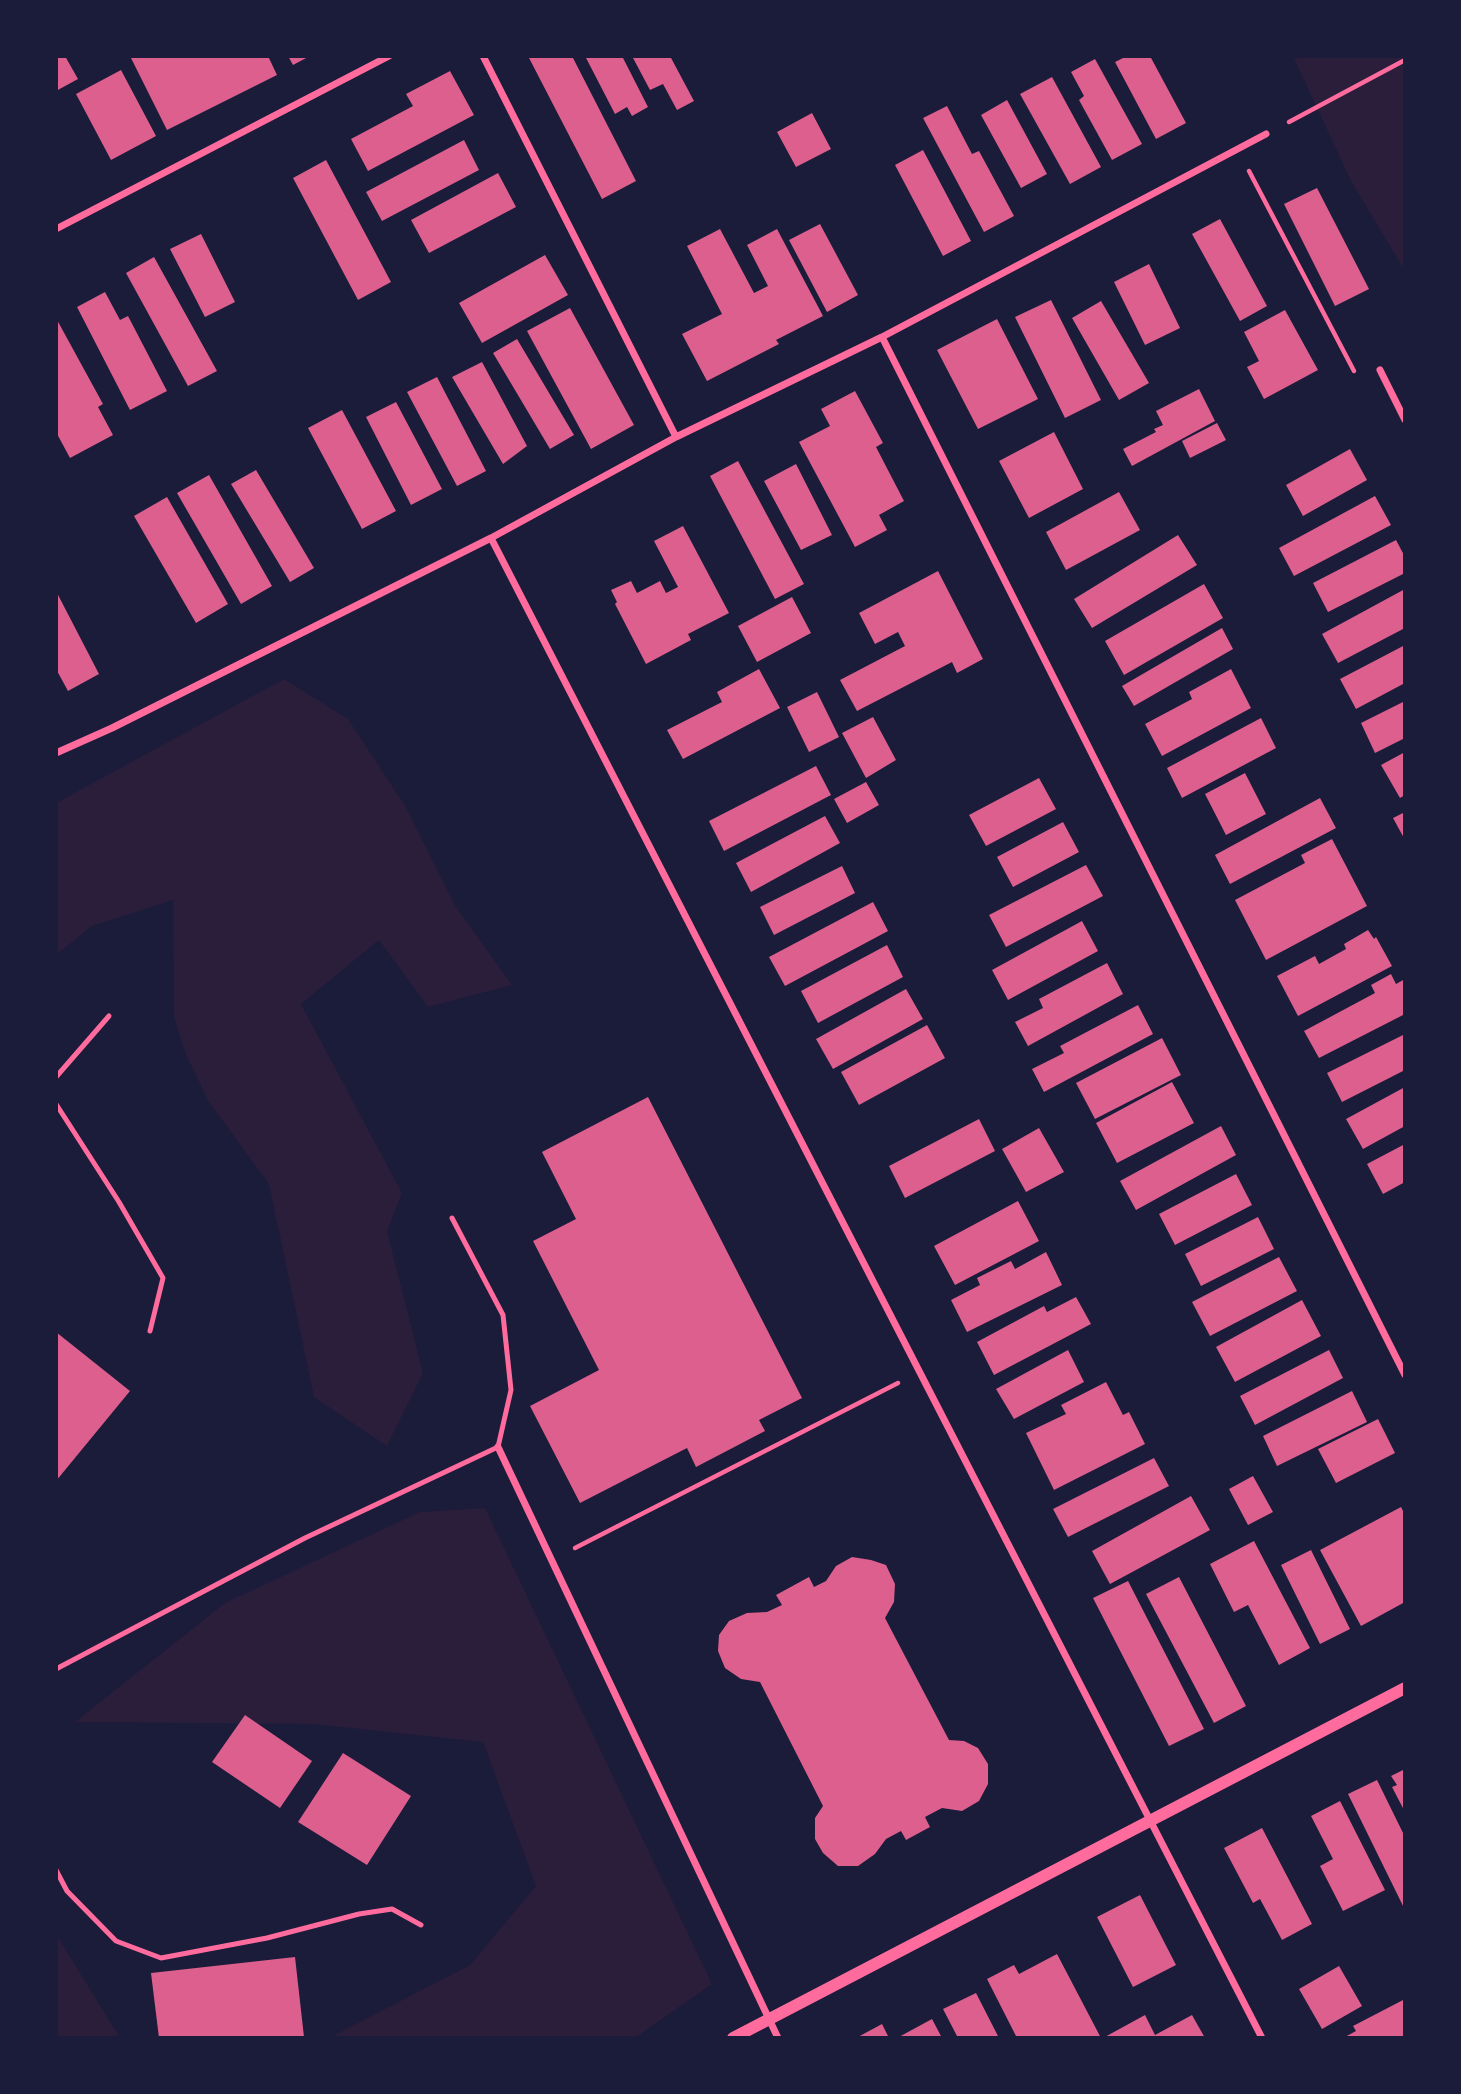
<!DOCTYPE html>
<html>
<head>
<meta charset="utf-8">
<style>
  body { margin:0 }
  #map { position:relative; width:1461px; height:2094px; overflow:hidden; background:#1b1b3a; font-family:"Nunito Sans",sans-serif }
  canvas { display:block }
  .frame { position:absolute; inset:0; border:58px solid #1b1b3a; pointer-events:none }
</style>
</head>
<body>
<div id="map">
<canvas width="1461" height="2094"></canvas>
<div class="frame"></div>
</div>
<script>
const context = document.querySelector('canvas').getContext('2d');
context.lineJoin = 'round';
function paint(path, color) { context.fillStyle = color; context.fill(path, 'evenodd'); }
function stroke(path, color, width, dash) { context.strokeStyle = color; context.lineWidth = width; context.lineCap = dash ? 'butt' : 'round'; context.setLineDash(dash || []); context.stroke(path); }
paint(new Path2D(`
  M1293,56H1405V271L1351,181Z
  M284,679L348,719L404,804L456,907L512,985L428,1007L379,940L301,1004L402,1193L387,1231L423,1373L387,1446L314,1397L269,1184L209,1102L186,1055L174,1017L173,900L92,926L56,955V803Z
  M485,1508L712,1984L635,2038H329L470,1965L536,1886L483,1742L313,1724L75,1722L225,1603L420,1512Z
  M56,1934L120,2038H56Z`), '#2a1e3b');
paint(new Path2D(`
  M56,56H65L78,79L56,91Z
  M130,56H268L277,75L167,130Z
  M288,56H310L293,65Z
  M528,56H572L636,181L602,199Z
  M585,56H622L648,107L632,116L627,107L615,114Z
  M632,56H670L694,101L677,110L663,84L650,90Z
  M1127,56H1150L1186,123L1156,139L1115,62Z
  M1095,59L1142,144L1112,160L1079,100L1084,96L1071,72Z
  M121,70L156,136L111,160L76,94Z
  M450,71L474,115L368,171L351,139L413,106L406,94Z
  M1052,77L1101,167L1070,184L1020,94Z
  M1007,100L1047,174L1021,188L981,115Z
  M947,106L972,154L979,151L1014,216L984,232L923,118Z
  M812,113L831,149L796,167L777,132Z
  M464,140L479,170L382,221L366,192Z
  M923,150L971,241L943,256L895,165Z
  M326,160L391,282L358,300L293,178Z
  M498,173L516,207L429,253L411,220Z
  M1317,188L1369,289L1335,306L1284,204Z
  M1220,219L1267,306L1240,321L1192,234Z
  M820,224L858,295L827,312L789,240Z
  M720,229L754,293L768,286L747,245L777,229L823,316L776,340L779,344L707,381L682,334L722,314L687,246Z
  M201,234L235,302L205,317L170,249Z
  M545,255L568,295L482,343L459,303Z
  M154,257L217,371L188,386L126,273Z
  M1149,264L1180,328L1145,345L1114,282Z
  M105,292L120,320L128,316L167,391L130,410L77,307Z
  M1051,300L1101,400L1065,418L1015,317Z
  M1101,301L1149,383L1119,400L1072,318Z
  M570,308L634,425L591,449L527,331Z
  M1285,310L1318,370L1264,399L1247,367L1259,361L1244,332Z
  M56,318L103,404L98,407L113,435L70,458L56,432Z
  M997,319L1038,399L978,429L937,350Z
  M517,339L574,435L550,449L493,353Z
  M482,362L527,446L503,464L452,377Z
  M437,377L486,471L457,486L407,392Z
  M1199,389L1215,421L1132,466L1123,449L1156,432L1154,429L1163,425L1156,411Z
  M855,391L883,443L876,447L904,501L879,515L887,530L855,547L799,442L830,426L821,409Z
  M396,402L442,489L411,505L366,417Z
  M342,410L396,511L362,529L308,428Z
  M1217,423L1226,440L1190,458L1182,441Z
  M1054,432L1083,489L1029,518L999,461Z
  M1350,449L1367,480L1303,516L1286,485Z
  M738,461L804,584L775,599L710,476Z
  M796,464L832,535L801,550L764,481Z
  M256,470L314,568L290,582L231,484Z
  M209,475L272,586L241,604L177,493Z
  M1119,492L1140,530L1066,570L1046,532Z
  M1375,496L1391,525L1294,576L1279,548Z
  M167,497L228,604L196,623L134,516Z
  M683,526L729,613L688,634L691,640L646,664L615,604L617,602L611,590L631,581L637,593L660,581L666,593L678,587L654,541Z
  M1178,535L1197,565L1092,628L1074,599Z
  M1396,540L1405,557V573L1328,612L1313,583Z
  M938,571L983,659L957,673L952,662L857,711L840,680L905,646L898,632L875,644L859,613Z
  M1204,584L1223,618L1124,675L1105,641Z
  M1405,589V628L1338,663L1322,634Z
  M56,591L99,674L68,691L56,669Z
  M792,597L811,633L757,662L738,626Z
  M1222,628L1233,649L1134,706L1122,686Z
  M1405,645V683L1356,709L1340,679Z
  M759,669L780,708L683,759L667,730L722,702L717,692Z
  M1231,669L1251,708L1162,756L1145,724L1192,699L1189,692Z
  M817,692L839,737L809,752L787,707Z
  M1405,701V738L1375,753L1361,723Z
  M873,717L896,760L866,778L842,733Z
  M1261,718L1276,748L1182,798L1167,768Z
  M1405,752V795L1400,798L1381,765Z
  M816,766L831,795L724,851L709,821Z
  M1245,773L1266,814L1226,835L1205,794Z
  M1039,778L1056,809L986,846L969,815Z
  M866,782L879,805L847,823L834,799Z
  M1320,798L1336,828L1230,884L1215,855Z
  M1405,812V840L1393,818Z
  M825,816L840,843L751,892L736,863Z
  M1063,822L1079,852L1013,887L997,857Z
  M1332,839L1367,906L1266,960L1235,900L1305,863L1301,855Z
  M1086,865L1103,896L1006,947L989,915Z
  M842,866L855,893L774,935L760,907Z
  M873,902L888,931L785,986L769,957Z
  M1082,921L1098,951L1008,1000L992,970Z
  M1368,930L1374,939L1376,937L1392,966L1298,1016L1277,976L1315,956L1319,964L1346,949L1344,944Z
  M887,945L903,977L818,1023L801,991Z
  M1107,963L1123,994L1028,1046L1015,1022L1043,1008L1039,999Z
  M1391,974L1396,984L1405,979V1014L1319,1058L1304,1031L1375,993L1371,985Z
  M906,989L923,1019L833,1069L816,1039Z
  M1138,1005L1153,1034L1044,1092L1032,1069L1064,1053L1060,1046Z
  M927,1025L945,1058L859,1105L841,1072Z
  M1405,1034V1070L1342,1102L1327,1073Z
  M1162,1038L1181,1075L1095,1119L1076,1083Z
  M1172,1082L1194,1123L1117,1163L1096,1123Z
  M1405,1087V1126L1363,1149L1346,1119Z
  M648,1097L802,1398L759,1420L765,1431L696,1467L687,1448L580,1503L530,1406L599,1370L533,1241L576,1219L542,1152Z
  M979,1119L995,1151L905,1198L889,1166Z
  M1221,1126L1236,1155L1136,1210L1120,1181Z
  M1039,1128L1064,1172L1026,1192L1002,1149Z
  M1405,1144V1182L1383,1194L1367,1164Z
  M1236,1174L1252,1205L1175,1245L1159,1214Z
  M1018,1201L1039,1241L955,1285L934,1246Z
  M1258,1217L1274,1249L1201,1286L1185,1254Z
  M1046,1252L1062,1285L967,1332L951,1300L980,1285L977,1278L1011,1261L1015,1269Z
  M1279,1257L1297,1291L1210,1336L1192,1302Z
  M1076,1297L1091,1324L994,1375L977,1342L1044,1306L1047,1312Z
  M1302,1300L1321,1336L1235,1382L1216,1347Z
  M56,1332L130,1391L56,1481Z
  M1068,1350L1084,1382L1014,1419L996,1389Z
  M1329,1350L1343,1378L1255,1425L1240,1396Z
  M1106,1382L1123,1415L1129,1412L1145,1444L1054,1490L1026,1433L1066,1414L1061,1405Z
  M1352,1391L1367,1422L1277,1466L1263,1436Z
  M1378,1419L1395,1453L1336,1483L1318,1449Z
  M1154,1458L1169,1486L1068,1537L1053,1509Z
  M1253,1476L1273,1512L1248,1525L1229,1489Z
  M1191,1496L1210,1530L1110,1584L1092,1551Z
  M1401,1507L1405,1515V1602L1361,1626L1320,1550Z
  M1254,1541L1310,1648L1279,1665L1248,1605L1234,1612L1210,1564Z
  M1311,1550L1350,1629L1320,1644L1281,1565Z
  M852,1557L871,1560L886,1565L895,1584L894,1602L885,1618L949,1740L964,1741L978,1748L988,1764V1784L979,1801L962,1811L942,1808L925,1817L930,1827L906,1840L901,1831L886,1839L875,1854L858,1866H838L823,1853L815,1839V1818L823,1806L760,1682L741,1679L725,1668L718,1651L719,1635L729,1621L747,1613L767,1612L782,1605L776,1595L809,1577L814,1587L826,1581L836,1566Z
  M1179,1577L1246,1706L1214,1723L1146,1594Z
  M1128,1581L1204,1729L1169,1746L1093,1598Z
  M245,1715L312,1761L280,1808L212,1762Z
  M343,1753L411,1796L367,1865L298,1822Z
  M1405,1769V1812L1392,1787L1397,1785L1391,1776Z
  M1377,1780L1405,1837V1910L1348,1794Z
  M1340,1801L1385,1890L1343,1911L1320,1866L1333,1859L1311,1816Z
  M1262,1828L1312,1924L1282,1940L1260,1899L1253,1903L1224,1848Z
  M1140,1895L1176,1965L1133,1987L1097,1917Z
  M1057,1954L1101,2038H1017L987,1979L1014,1965L1019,1974Z
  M295,1957L304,2037L159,2038L151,1973Z
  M1339,1966L1362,2006L1322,2029L1299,1989Z
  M976,1993L999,2038H958L943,2009Z
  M1405,1999V2038H1343L1356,2031L1353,2026Z
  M1145,2015L1155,2035L1192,2015L1205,2038H1103Z
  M932,2019L942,2038H897Z
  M882,2024L889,2038H856Z`), '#dd5f8e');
stroke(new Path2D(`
  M1289,122L1405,60
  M1249,171L1354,371
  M575,1548L898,1383`), '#ff6b9d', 4.5);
stroke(new Path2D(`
  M56,1077L109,1016
  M56,1104L119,1202L163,1278L150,1331
  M56,1669L305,1538L498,1447L511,1390L503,1315L452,1218
  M56,1870L67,1891L116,1941L161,1958L267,1938L359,1914L392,1909L421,1925`), '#ff6b9d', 5);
stroke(new Path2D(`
  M483,56L676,437
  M56,229L389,56
  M882,337L1405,1375
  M1380,370L1405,420
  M491,538L1262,2038
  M56,753L112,728L491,538L676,437L882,337L1266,134
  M498,1447L778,2038`), '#ff6b9d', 7);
stroke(new Path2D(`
  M733,2038L1405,1688`), '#ff6b9d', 12);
</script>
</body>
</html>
